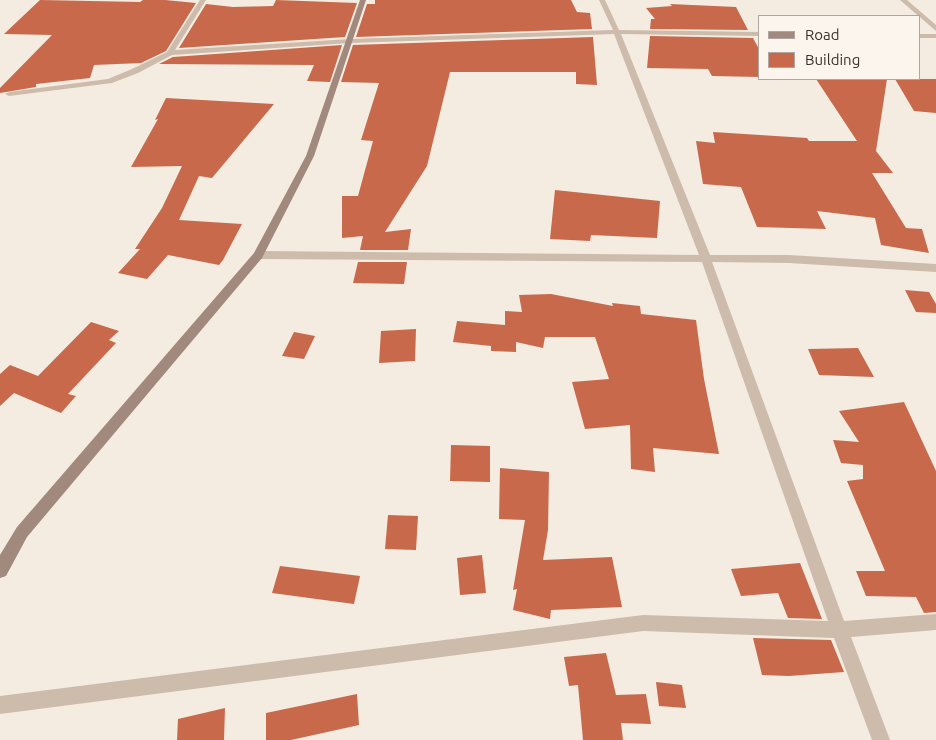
<!DOCTYPE html>
<html>
<head>
<meta charset="utf-8">
<style>
  body { margin:0 }
  #map { position:relative; width:936px; height:740px; overflow:hidden; background:#f4ebe1; font-family:Ubuntu,sans-serif }
  canvas { display:block }
  .legend { position:absolute; left:758px; top:15px; width:162px; height:65px; box-sizing:border-box; background:#fbf5ee; border:1px solid #aea6a0; margin:0; padding:6px 9px; list-style:none; font-size:15px; color:#3b302b }
  .legend li { display:flex; align-items:center; gap:10px; height:25px }
  .legend b { width:25px; border:1px solid #aea6a0 }
</style>
</head>
<body>
<div id="map">
<canvas width="936" height="740"></canvas>
<ul class="legend">
<li><b style="height:6px;background:#a18a7d"></b>Road</li>
<li><b style="height:14px;background:#c8694b"></b>Building</li>
</ul>
</div>
<script>
const context = document.querySelector('canvas').getContext('2d');
context.lineJoin = 'round';
function paint(path, color) { context.fillStyle = color; context.fill(path, 'evenodd'); }
paint(new Path2D(`
  M40,0L140,2L143,0H165L196,3L166,51L141,63L94,65L90,78L36,84V87L0,93V88L52,35L4,34Z
  M276,0L357,3L345,37L179,48L206,4L233,7L273,6Z
  M375,0H571L577,12L590,13L592,29L356,37L367,4H375Z
  M670,4L736,7L748,30L650,29L651,19H655L646,8L672,6Z
  M650,36L753,38L760,51V77L712,76L708,69L647,68Z
  M593,37L597,85L576,84V72H450L427,166L385,232L411,229L408,250H360L363,236L342,238V196H358L373,141L361,140L379,83L341,82L353,45Z
  M342,45L330,82L307,81L314,65L159,64L173,57Z
  M816,79H887L876,151L893,173H872L906,228L922,229L929,253L881,245L875,218L817,211L826,229L757,227L741,187L703,184L696,141L715,143L713,132L807,138L809,141H857Z
  M895,79H936V113L914,111Z
  M166,98L274,104L212,178L199,176L179,220L242,224L223,260L219,265L168,255L147,279L118,273L140,249H135L162,208L182,166L131,167L158,119L155,120Z
  M555,190L660,201L657,238L591,235L590,241L550,239Z
  M358,262H407L404,284L353,283Z
  M905,290L929,292L936,304V313L916,312Z
  M551,294L613,306L612,303L640,306L641,314L696,320L704,379L719,454L653,448L655,472L631,469L630,425L585,429L572,382L609,379L595,337H545L543,348L516,342V352L491,351V346L453,342L457,321L505,325V311L522,312L519,295Z
  M91,322L119,331L109,340L116,343L68,394L76,396L61,413L14,393L0,406V374L10,365L38,376Z
  M416,329L415,361L379,363L381,331Z
  M294,332L315,336L304,359L282,356Z
  M858,348L874,377L819,375L808,349Z
  M904,402L936,471V612L924,613L916,597L866,596L856,571H885L847,481L863,479V465L841,463L833,440L859,442L839,411Z
  M451,445L490,446V482L450,481Z
  M500,468L549,472L548,530L543,560L612,557L622,607L551,610L550,619L513,610L517,589L513,590L525,520L499,519Z
  M388,515L418,516L416,550L385,549Z
  M482,555L486,593L460,595L457,558Z
  M800,563L822,619L788,618L778,593L741,596L731,569Z
  M280,566L360,576L354,604L272,593Z
  M753,638L831,640L844,672L789,676L762,675Z
  M606,653L616,695L646,694L651,724L621,723L623,740H583L578,685L569,686L564,657Z
  M656,682L682,685L686,708L659,706Z
  M357,694L359,725L291,740H266V713Z
  M225,708L224,740H177L178,719Z`), '#c8694b');
paint(new Path2D(`
  M200,0H206L175,50L350,39L613,30L599,0H605L619,30L760,32V36L621,34L710,255H789L936,264V272L789,263L712,262L844,621L936,614V630L851,637L890,740H872L834,638L643,631L0,714V696L643,615L828,621L702,262L258,259L253,255L258,251L699,255L614,34L350,43L172,55L138,73L112,83L9,96L5,94L9,92L108,79L132,69L167,52Z
  M900,0H907L936,25V31Z
  M920,34H936V38H920Z`), '#cdbbac');
paint(new Path2D(`
  M360,0H366L314,156L262,258L27,537L6,576L0,578V555L17,527L254,253L306,156Z`), '#a18a7d');
</script>
</body>
</html>
